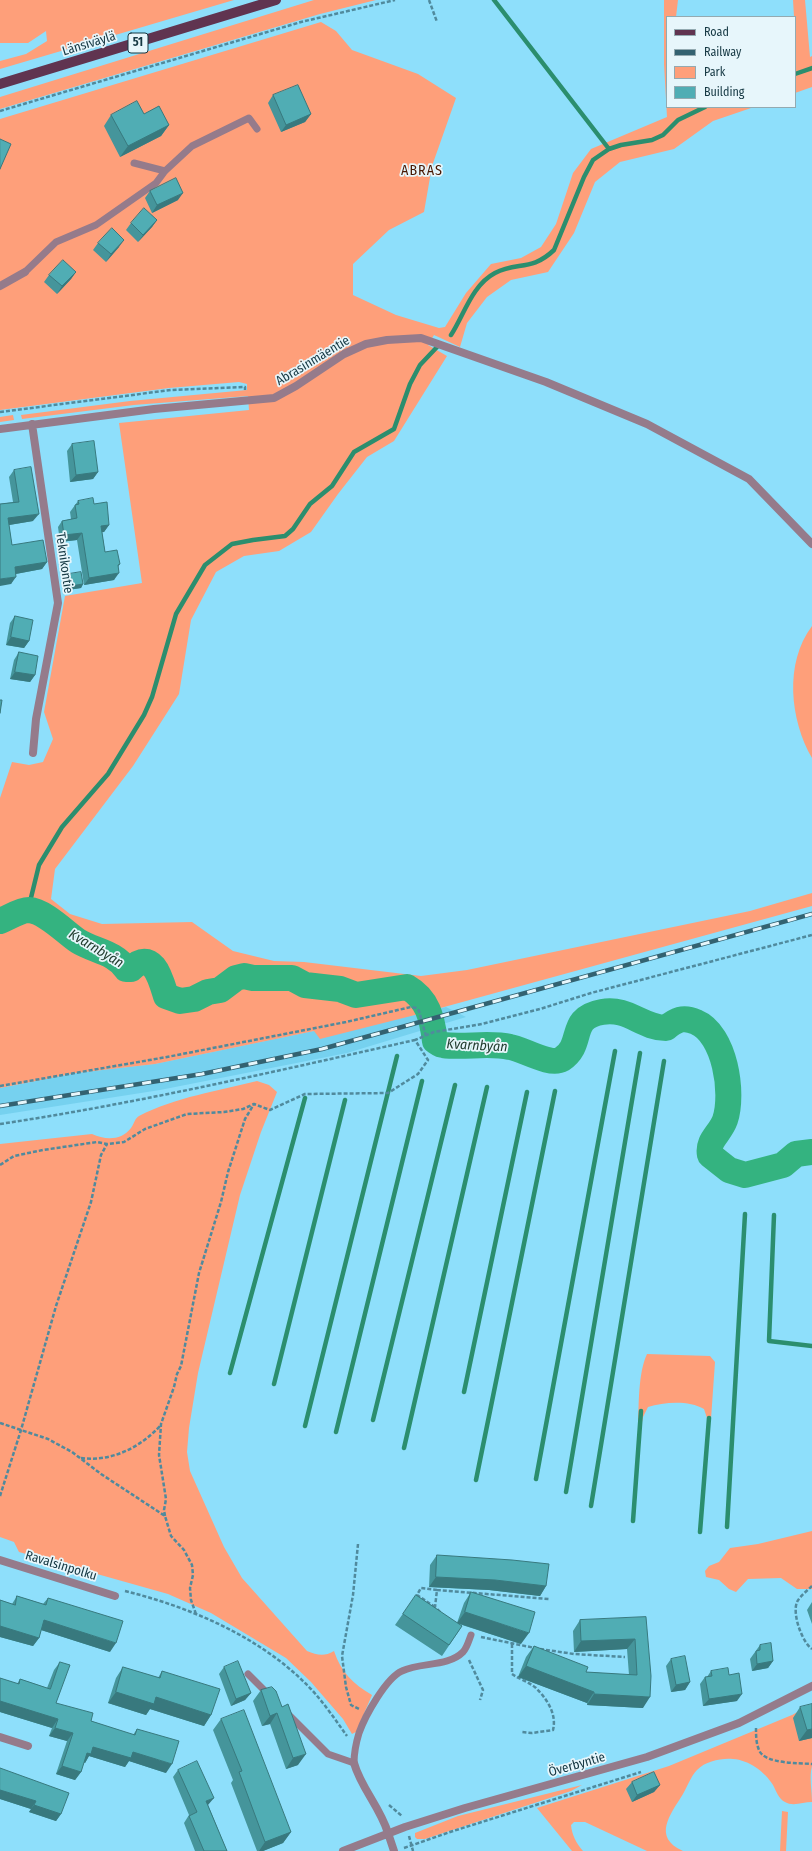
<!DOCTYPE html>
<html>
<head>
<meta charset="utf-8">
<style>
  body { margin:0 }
  #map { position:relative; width:812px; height:1851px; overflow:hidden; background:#8edffb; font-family:"Fira Sans Condensed",sans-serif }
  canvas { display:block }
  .legend { position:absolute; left:666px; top:16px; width:130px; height:92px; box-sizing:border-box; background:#e7f6fb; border:1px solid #93aab1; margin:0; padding:5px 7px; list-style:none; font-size:12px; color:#153843 }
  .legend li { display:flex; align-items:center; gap:8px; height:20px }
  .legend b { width:20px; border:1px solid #93aab1 }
</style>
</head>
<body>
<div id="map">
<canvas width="812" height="1851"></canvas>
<ul class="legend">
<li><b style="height:5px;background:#603450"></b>Road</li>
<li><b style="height:5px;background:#336271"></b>Railway</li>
<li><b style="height:11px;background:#fe9f7a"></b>Park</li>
<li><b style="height:11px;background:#50adb4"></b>Building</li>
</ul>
</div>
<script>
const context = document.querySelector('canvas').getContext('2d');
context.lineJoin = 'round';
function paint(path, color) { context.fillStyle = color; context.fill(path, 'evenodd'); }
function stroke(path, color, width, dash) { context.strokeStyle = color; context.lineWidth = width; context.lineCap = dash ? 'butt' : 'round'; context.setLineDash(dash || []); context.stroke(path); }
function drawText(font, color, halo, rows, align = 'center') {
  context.font = font + ' "Fira Sans Condensed",sans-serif'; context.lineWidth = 3.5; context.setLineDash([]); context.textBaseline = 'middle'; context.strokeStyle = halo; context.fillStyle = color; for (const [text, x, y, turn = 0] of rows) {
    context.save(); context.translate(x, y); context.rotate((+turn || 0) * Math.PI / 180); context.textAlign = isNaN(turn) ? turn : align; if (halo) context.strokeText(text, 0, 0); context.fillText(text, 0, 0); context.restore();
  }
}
paint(new Path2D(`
  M446,1007L466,1017L347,1053L160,1090L0,1115V1088L76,1073L155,1064L314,1031L415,1015Z`), '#76d1ef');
paint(new Path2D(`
  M0,0H234L0,69V61L26,54L47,41L46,31L28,43H0Z
  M314,0H376L320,14L0,109V97Z
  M664,0H678L676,17H667V107H754L713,121L674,149L620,162L595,182L574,233L548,272L511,280L487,297L467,323L460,347L434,335L428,345L447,356L394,441L367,457L338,494L311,532L279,551L244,556L216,572L191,620L179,694L133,766L55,869L51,899L70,914L102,924L192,922L233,951L274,961L304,962L421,976L467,970L750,911L812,893V906L415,1015L320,1039L314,1031L155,1064L76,1073L0,1088V798L12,762L29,765L43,762L53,739L44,712L65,596L142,583L119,423L249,410L248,396L134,405L22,419L21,415L130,401L247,390V384L239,382L169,388L0,410V119L321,22L336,31L352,50L418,74L456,98L432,166L424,212L389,230L353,264V295L396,315L439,328L445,327L466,293L491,264L521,258L541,247L556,224L573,173L591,149L667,117L664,64Z
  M793,0H805L810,57L812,56V87L795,93L796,49Z
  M13,415L14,420L0,422V417Z
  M812,626V758C790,720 784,663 812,626Z
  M257,1081L269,1085L277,1092L261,1132L240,1195L198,1373L189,1428L187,1452L190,1471L224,1547L242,1578L307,1651C317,1655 324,1657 334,1651C341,1672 353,1684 372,1695L356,1732L352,1734L343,1719L311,1682L286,1658L211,1613L168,1594L19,1552L14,1542L0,1537V1144L92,1134C105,1140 121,1141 131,1128C134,1124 135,1118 139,1116C176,1097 218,1091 257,1081Z
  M647,1354L710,1356L715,1362L711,1419L707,1418L704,1409C689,1400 664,1402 648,1407L643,1417L641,1427L638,1426C639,1405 638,1373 647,1354Z
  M812,1531V1589H797L781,1578L748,1579L736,1592L729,1589L719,1580L706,1577L705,1571L709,1566L719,1562L730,1548L758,1544Z
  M812,1704V1766C809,1777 812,1790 812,1802C803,1802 793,1807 785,1802C779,1799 776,1791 773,1785C765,1772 749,1760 733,1759C721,1758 706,1761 697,1770C691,1776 687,1787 683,1794C670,1815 652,1837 683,1851H647L585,1822H574L571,1825C572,1835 576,1843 583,1851H572L537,1808L669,1766L792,1715Z
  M582,1785L571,1791L425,1839H417L415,1837V1833L458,1816Z
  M782,1811L788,1812L786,1851H780Z`), '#fe9f7a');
stroke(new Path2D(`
  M494,0L609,149
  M795,74L812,68
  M451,335C464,315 472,285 495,273C517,261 531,272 554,250L584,177L593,160L609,149L621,145L652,140L663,135L678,120L705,107
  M28,910L39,865L62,827L108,774L144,715L152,697L176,614L205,565L232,544L253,540L285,536L293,529L310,504L332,486L354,452L394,429L410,384L420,365L437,347
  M774,1215L769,1341L812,1346
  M230,1373L305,1098
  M274,1384L345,1100
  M464,1392L527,1092
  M373,1420L455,1085
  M305,1426L397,1056
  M336,1432L422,1081
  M404,1448L487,1087
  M536,1479L615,1051
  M476,1480L555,1091
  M566,1492L640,1053
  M591,1506L664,1061
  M633,1521L641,1411
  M727,1527L745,1214
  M700,1532L709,1418`), '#2b8e6e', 4.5);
stroke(new Path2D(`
  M0,921C8,918 20,910 29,910C45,911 66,933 78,941C94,951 115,952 126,969H131C153,947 161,980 166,996L180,1001L194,999L208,992L220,990L236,978L244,976L253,978H292L305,985L340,989L356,995L407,987C428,999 432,1018 435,1041C438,1043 440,1045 443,1045C465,1048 488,1042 510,1047C523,1049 550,1066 562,1059C585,1044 567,1018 602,1012C628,1007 642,1028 666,1028C676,1020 683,1016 696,1022C725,1034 734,1093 725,1120C720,1134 707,1140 710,1155L729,1170L745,1175L783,1165L796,1154L812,1152`), '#34b380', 26);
stroke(new Path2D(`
  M429,0L437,22
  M0,111L301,22L395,0
  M0,412L171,390L245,387V390
  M0,1086L167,1057L346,1022L411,1007L416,1008L419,1011L426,1036
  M0,1124C139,1103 277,1071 415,1040
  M0,1165L14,1156L43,1150L97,1142L107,1144L124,1142L145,1129L187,1114L224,1112L243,1109L254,1104L270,1110L305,1094L388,1093L418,1074L428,1060L415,1040L434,1032L482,1024L540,1009L591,993L812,935
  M0,1423L48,1439L72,1452L101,1474L165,1516L171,1536L184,1550L192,1565L193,1575L190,1588L191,1600L196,1614
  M81,1458C111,1462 140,1448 161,1425
  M0,1496L21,1430L56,1306L91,1202L101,1155L107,1144
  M165,1516L164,1510L166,1499L159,1455L161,1424L174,1387L177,1374L181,1366L199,1273L221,1202L228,1172L245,1119L254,1104
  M358,1544L353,1595L342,1656L346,1687L351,1705L359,1709
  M812,1586C808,1590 800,1596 797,1602C792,1614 802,1642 812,1649
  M125,1591C189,1607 256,1635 304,1682C320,1697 334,1718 347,1736
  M435,1607L417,1595L421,1588L437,1590
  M440,1612L435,1607L437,1590L549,1599
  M481,1637L535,1648
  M512,1644V1674C519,1679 529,1682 536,1688C547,1699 557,1714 553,1730L532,1733L522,1732
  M540,1649L574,1654L625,1657
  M469,1660L483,1690L480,1700
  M756,1728C756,1735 756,1743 759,1750C764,1764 799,1763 812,1764
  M389,1805L402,1816
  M409,1836L413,1851
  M404,1848L450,1832L641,1772`), '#508a9d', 2.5, [4, 2]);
stroke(new Path2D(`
  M134,163L165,171
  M25,272L56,242L96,225L156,183L165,171L192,146L249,118L257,129
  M248,1674L269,1695
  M288,1714L328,1754L354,1763C354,1752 356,1743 359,1733C365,1716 386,1678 402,1671C421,1662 448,1667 463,1652C467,1648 469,1640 471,1635`), '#957b8b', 7);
stroke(new Path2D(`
  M0,286L25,272
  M32,424L58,603L36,719L33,753
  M0,429L154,409L274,398L296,386L344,354L366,344L387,340L421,338L546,382L647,424L749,479L812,544
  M0,1560L115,1596
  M0,1737L28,1746
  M354,1763C361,1788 380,1807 388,1833`), '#957b8b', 8);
stroke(new Path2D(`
  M388,1833L394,1851
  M343,1851L405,1827L465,1808L647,1757L739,1723L812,1686`), '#957b8b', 8);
stroke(new Path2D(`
  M0,84L276,0`), '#603450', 10);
const rail = new Path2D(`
  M0,1106L202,1074L322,1049L812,914`);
stroke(rail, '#336271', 4.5);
stroke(rail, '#e7f6fb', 3, [9]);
paint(new Path2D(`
  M273,95L311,114L305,122L281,132L268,103Z
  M144,114L169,125L161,136L120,157L104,126L111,115Z
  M150,191L178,200L152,213L145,198Z
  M157,220L152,227L138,242L126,230L131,223Z
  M98,243L119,247L106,262L93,250Z
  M76,272L71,279L57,294L44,282L49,275Z
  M72,444L98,472L93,479L70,482L67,451Z
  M14,470L33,521L9,525L12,545L47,562L42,569L16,574L11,584L0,504L13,502L9,477Z
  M78,501L94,504L109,525L104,532H102L105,552L120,564L118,567L114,580L84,585L77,540L60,542L58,527L62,521L71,519L70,512Z
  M69,574L83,584L81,588L68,590L66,577Z
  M15,616L29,641L24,648L6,645L10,623Z
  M19,652L35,675L30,682L10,679L14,660Z
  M437,1555L546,1586L540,1596L489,1590L429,1587L430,1565Z
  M471,1592L521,1644L459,1624L462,1626L442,1656L395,1625L416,1595L457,1623L464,1603Z
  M17,1596L43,1604L48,1598L110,1652L41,1630L39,1638L33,1646L0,1637V1600L12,1604Z
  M812,1602V1624L807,1610Z
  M646,1617L643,1708L587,1705V1703L518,1677L526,1657L534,1646L586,1672L629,1675L627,1649L574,1652L573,1631L580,1620Z
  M760,1645L773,1661L768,1668L752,1671L750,1659Z
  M671,1659L690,1682L685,1690L671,1692L666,1666Z
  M60,1662L56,1703L91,1721L133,1735L137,1729L166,1773L129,1761L125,1767L89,1756L85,1763L84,1762L81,1772L75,1780L56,1774L67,1741L49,1736L52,1728L0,1712V1678L17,1684L20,1679L47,1688L54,1670Z
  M123,1667L158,1678L162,1671L211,1715L204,1726L150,1709L146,1715L108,1703L116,1678Z
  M224,1667L251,1693L245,1700L231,1706L219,1674Z
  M711,1671L729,1675L737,1701L703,1706L700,1684L705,1677H707Z
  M261,1690L282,1707L298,1765L286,1769L270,1724L262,1726L253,1701Z
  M800,1707L812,1738L799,1741L793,1718Z
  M221,1719L291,1832L283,1843L263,1851H257L231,1783L233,1780L213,1730Z
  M0,1768L61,1814L56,1821L29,1812L31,1809L0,1799Z
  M178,1770L208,1805L227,1851H195L184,1823L189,1815L173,1777Z
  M632,1782L660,1785L654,1792L632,1802L626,1789Z`), '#45959b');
paint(new Path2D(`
  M311,114L305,122L281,132L286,125Z
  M169,125L161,136L120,157L128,146Z
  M183,193L178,200L152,213L157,205Z
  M157,220L152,227L138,242L143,235Z
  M124,240L119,247L106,262L111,254Z
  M76,272L71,279L57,294L62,286Z
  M98,472L93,479L70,482L76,475Z
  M39,514L33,521L3,526L8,518Z
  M109,525L104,532L96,533L101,526Z
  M82,533L77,540L60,542L64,535Z
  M47,562L42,569L10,575L15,567Z
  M119,573L114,580L84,585L89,578Z
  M16,577L11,584L0,586V579Z
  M83,584L81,588L68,590L70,586Z
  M11,637L29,641L24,648L6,645Z
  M15,672L35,675L30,682L10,679Z
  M436,1577L495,1580L546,1586L540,1596L489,1590L429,1587Z
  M465,1612L529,1633L521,1644L457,1623Z
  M44,1620L116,1643L110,1652L38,1629Z
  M0,1626L39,1638L33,1646L0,1637Z
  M635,1639L627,1649L574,1652L581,1641Z
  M773,1661L768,1668L752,1671L757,1664Z
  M526,1666L594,1692L587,1703L518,1677Z
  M690,1682L685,1690L671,1692L676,1685Z
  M116,1692L156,1697L211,1715L204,1726L150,1709L146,1715L108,1703Z
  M251,1693L245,1700L231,1706L236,1699Z
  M594,1694L650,1697L643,1708L587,1705Z
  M742,1694L737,1701L703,1706L709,1699Z
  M0,1701L58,1719L52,1728L0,1712Z
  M277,1713L270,1724L262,1726L270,1716Z
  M55,1728L73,1733L67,1741L49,1736Z
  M812,1729V1738L799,1741L807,1730Z
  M93,1747L133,1752L172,1764L166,1773L129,1761L125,1767L89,1756L85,1763L81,1761L87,1753Z
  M306,1754L298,1765L286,1769L293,1758Z
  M62,1766L81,1772L75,1780L56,1774Z
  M660,1785L654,1792L632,1802L637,1795Z
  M0,1790L36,1801L31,1809L0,1799Z
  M214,1798L208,1805L201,1808L206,1801Z
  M34,1805L61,1814L56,1821L29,1812Z
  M291,1832L283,1843L263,1851H259L265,1842Z`), '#38797e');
const building = new Path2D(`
  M298,85L311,114L286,125L273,95Z
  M137,101L144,114L159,106L169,125L128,146L111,115Z
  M0,139L11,144L0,169Z
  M176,178L183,193L157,205L150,191Z
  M144,208L157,220L143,235L131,223Z
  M112,228L124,240L111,254L98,243Z
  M63,260L76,272L62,286L49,275Z
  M94,441L98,472L76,475L72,444Z
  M31,467L39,514L8,518L12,545L43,540L47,562L15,567L16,577L0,579V504L19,502L14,470Z
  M93,498L94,504L107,502L109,525L101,526L105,552L117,550L120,564L118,565L119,573L89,578L82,533L64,535L62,521L77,518L75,505L79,504L78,501Z
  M81,572L83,584L70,586L69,574Z
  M15,616L33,620L29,641L11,637Z
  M19,652L38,656L35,675L15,672Z
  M0,700H2L0,713Z
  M437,1555L512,1560L549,1564L546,1586L495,1580L436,1577Z
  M471,1592L535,1612L529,1633L465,1612Z
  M416,1595L462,1626L449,1645L403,1614Z
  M17,1596L46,1605L48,1598L123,1621L116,1643L44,1620L39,1638L0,1626V1600L15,1605Z
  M646,1617L651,1676L650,1697L594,1694V1692L526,1666L534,1646L588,1667L586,1672L637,1675L635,1639L581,1641L580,1620Z
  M771,1643L773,1661L757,1664L756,1651L760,1650V1645Z
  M685,1656L690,1682L676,1685L671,1659Z
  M238,1661L251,1693L236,1699L224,1667Z
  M60,1662L70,1665L56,1703L93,1713L91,1721L135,1735L137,1729L179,1741L172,1764L133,1752L131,1758L93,1747L91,1754L87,1753L81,1772L62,1766L73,1733L55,1728L58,1719L0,1701V1678L19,1684L20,1679L50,1689Z
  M123,1667L160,1678L162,1671L220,1689L211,1715L156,1697L154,1704L116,1692Z
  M728,1668L729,1675L739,1673L742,1694L709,1699L705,1677L712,1676L711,1671Z
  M272,1687L276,1691L282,1707L288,1704L306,1754L293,1758L277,1713L270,1716L261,1690Z
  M812,1704V1729L807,1730L800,1707Z
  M244,1710L291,1832L265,1842L239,1772L242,1771L221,1719Z
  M197,1761L214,1798L206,1801L227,1851H204L189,1816L197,1812L178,1770Z
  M0,1768L69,1793L61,1814L34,1805L36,1801L0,1790Z
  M654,1772L660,1785L637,1795L632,1782Z`);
paint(building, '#50adb4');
stroke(building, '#38797e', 1);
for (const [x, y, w] of [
  [138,43,20]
]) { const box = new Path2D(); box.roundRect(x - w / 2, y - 10, w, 20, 3); context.fillStyle = '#e7f6fb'; context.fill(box); stroke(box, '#153843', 1); }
drawText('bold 12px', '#153843', null, [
  ["51",138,43]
]);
drawText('13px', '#153843', '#e7f6fb', [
  ["Länsiväylä",89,44,-17],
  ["Abrasinmäentie",313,361,-31],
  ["Teknikontie",64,563,82],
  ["Ravalsinpolku",61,1566,17],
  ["Överbyntie",577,1765,-16]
]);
context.letterSpacing = '1px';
drawText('14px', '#481803', '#e7f6fb', [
  ["ABRAS",422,171]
]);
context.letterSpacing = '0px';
drawText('italic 14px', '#233d30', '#e7f6fb', [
  ["Kvarnbyån",96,949,31],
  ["Kvarnbyån",477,1046,3]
]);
</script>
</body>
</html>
